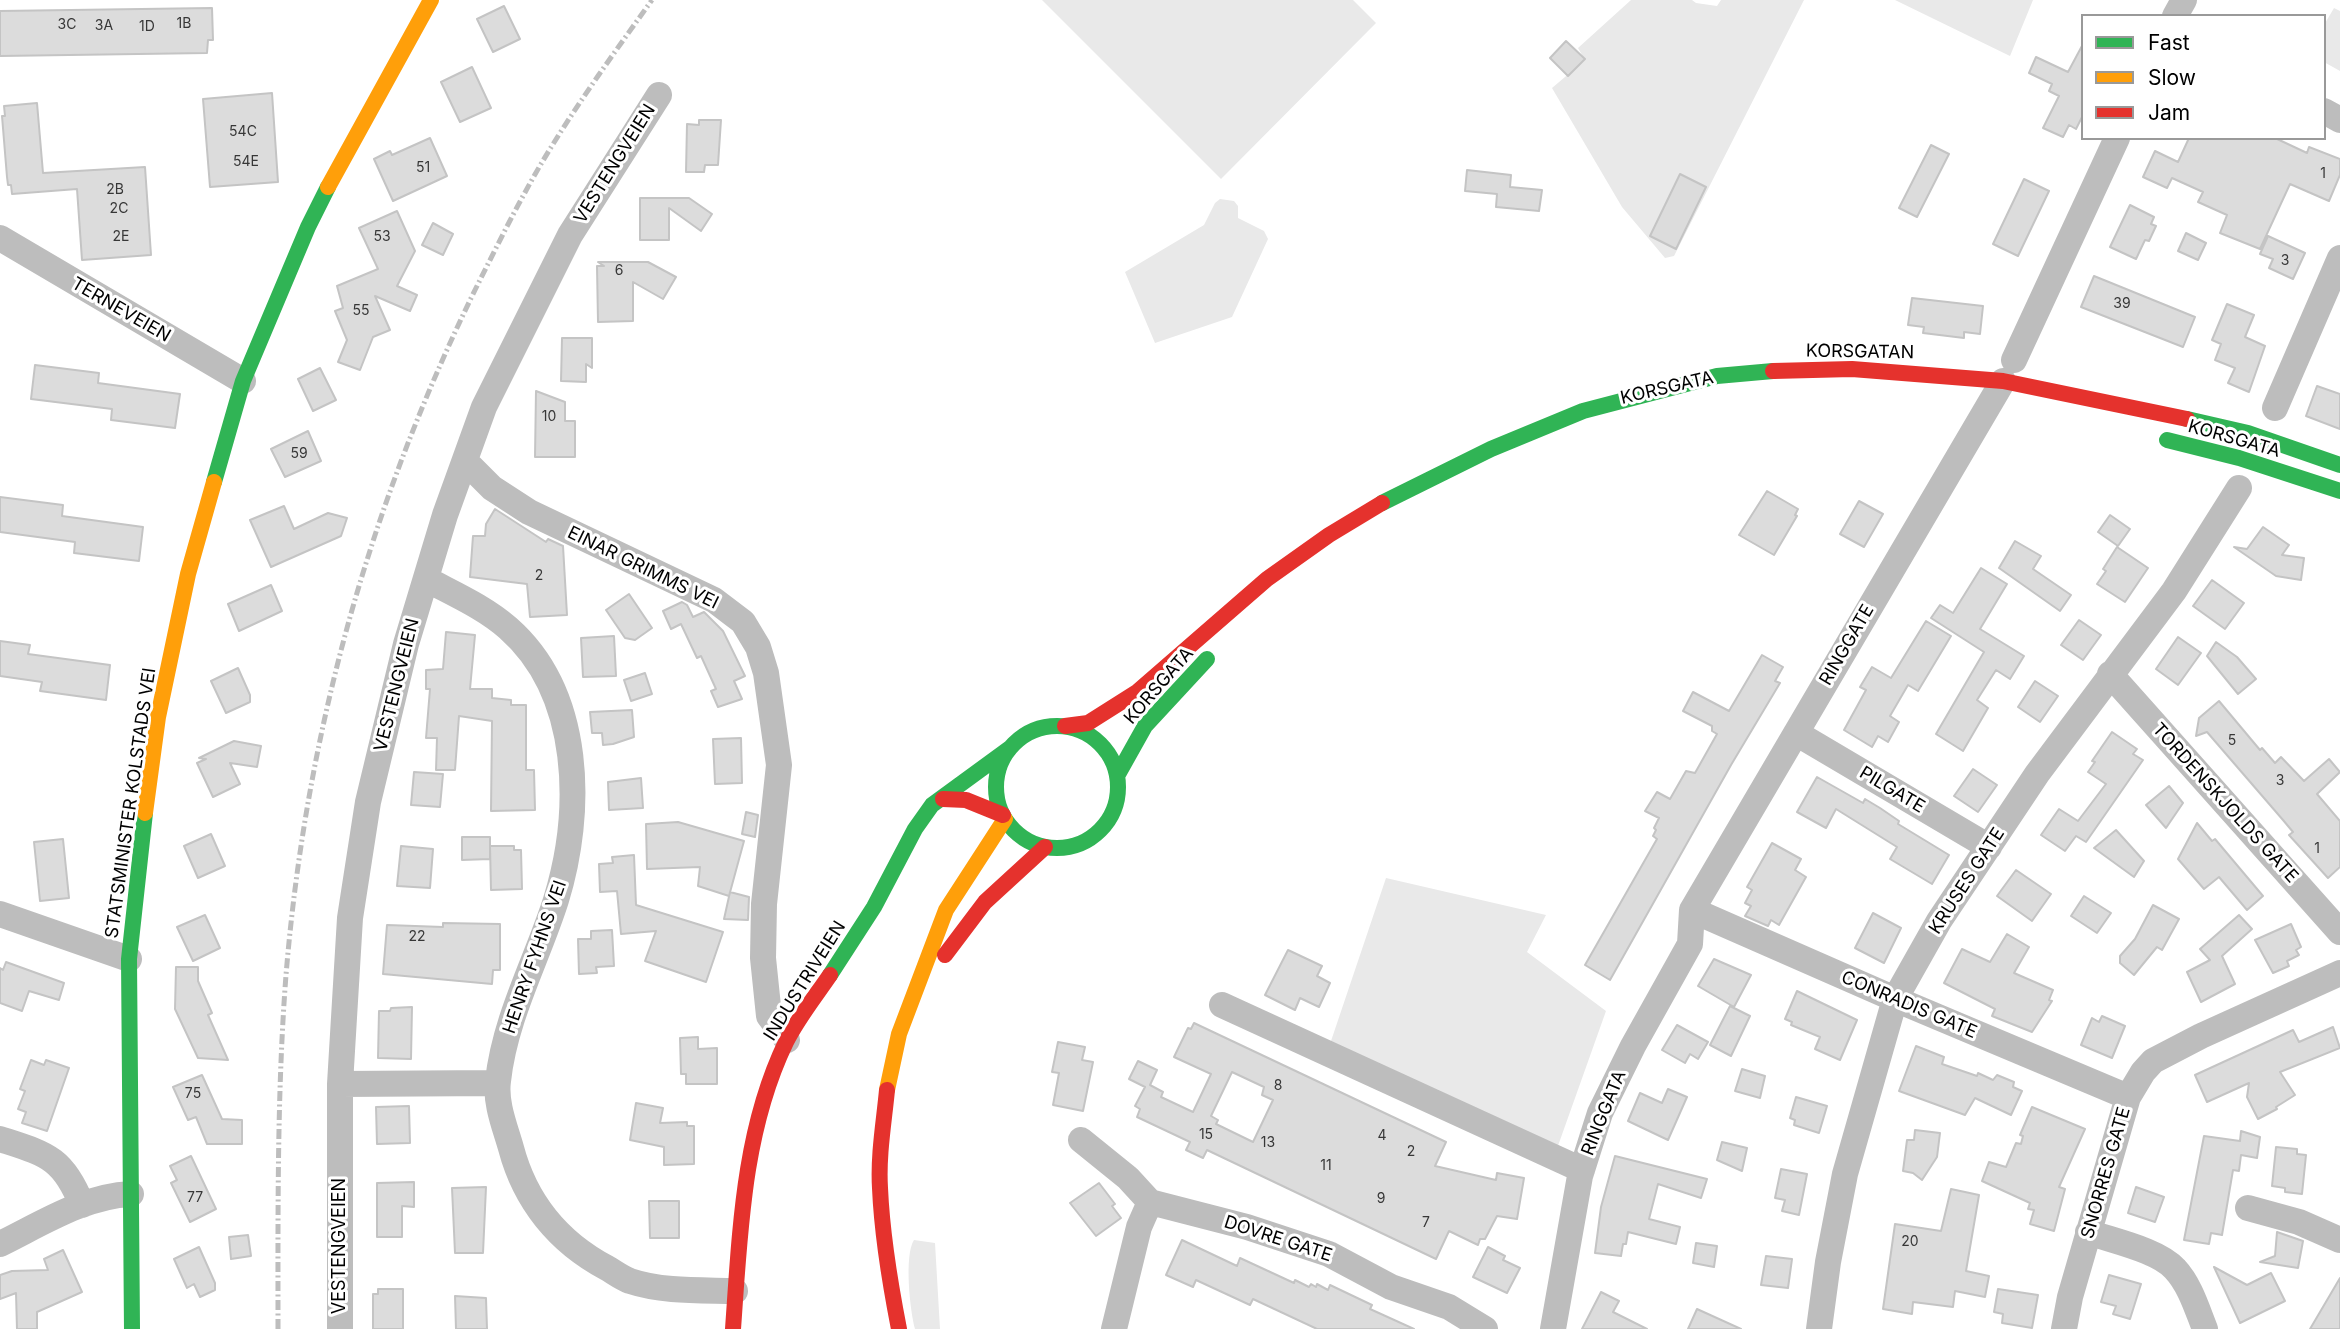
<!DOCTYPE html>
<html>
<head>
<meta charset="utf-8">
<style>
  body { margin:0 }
  #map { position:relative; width:2340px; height:1329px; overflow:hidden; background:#fff; font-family:Inter,sans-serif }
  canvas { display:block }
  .legend { position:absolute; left:2081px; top:14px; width:245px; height:126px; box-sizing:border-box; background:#fff; border:2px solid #999; margin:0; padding:9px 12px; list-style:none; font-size:21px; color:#000 }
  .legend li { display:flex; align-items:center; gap:14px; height:35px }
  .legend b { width:35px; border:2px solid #999 }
</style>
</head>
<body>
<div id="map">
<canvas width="2340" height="1329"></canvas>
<ul class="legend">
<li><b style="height:9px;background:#30b455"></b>Fast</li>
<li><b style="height:9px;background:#ff9f0a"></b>Slow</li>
<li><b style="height:9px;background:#e5322d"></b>Jam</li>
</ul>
</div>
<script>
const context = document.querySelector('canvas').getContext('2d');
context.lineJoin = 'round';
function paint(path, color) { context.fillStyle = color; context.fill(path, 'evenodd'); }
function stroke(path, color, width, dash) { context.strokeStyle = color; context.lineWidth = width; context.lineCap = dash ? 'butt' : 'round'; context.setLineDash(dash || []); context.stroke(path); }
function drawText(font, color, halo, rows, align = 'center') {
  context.font = font + ' Inter,sans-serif'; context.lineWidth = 6; context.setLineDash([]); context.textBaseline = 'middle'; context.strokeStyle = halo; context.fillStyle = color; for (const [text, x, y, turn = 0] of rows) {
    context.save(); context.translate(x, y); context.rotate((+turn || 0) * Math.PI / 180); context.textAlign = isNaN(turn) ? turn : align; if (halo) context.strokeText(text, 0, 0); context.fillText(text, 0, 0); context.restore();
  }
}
paint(new Path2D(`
  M1042,0H1353L1376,23L1221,179Z
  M1631,0H1692L1696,3L1717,6L1721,0H1804L1674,256L1665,258L1622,207L1552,88L1585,60L1578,48Z
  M1895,0H2033L2010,56Z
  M2334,8L2340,11V71L2324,62V25Z
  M1220,199L1234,201L1238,206V218L1264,231L1268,239L1232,317L1155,343L1125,272L1204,225L1215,203Z
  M1386,878L1546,915L1527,952L1606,1011L1554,1157L1331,1041Z
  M914,1240L935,1243L940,1329H915C910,1311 904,1255 914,1240Z`), '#e9e9e9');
const building = new Path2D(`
  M504,6L520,39L493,52L477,19Z
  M212,8L213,40H208L207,53L0,56V11Z
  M1566,41L1585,59L1568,76L1550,58Z
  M2083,44V115L2076,129L2069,125L2063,137L2043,128L2059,96L2049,91L2052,84L2029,73L2036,57L2068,72Z
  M472,67L491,108L460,122L441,82Z
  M272,93L278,182L210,187L203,99Z
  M37,103L43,173L145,167L151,255L82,260L77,189L12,194L11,185H8L7,177L2,116H5L4,106Z
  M699,120H721L718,165H705L704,172H686L687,124L699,125Z
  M430,138L447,176L393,201L374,159L390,151L392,155Z
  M2189,138H2275L2307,153L2309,147L2340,159V175L2329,201L2290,184L2260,249L2220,233L2227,215L2198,202L2203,192L2172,178L2167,188L2143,177L2155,151L2178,162Z
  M1931,145L1949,154L1917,217L1899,208Z
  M1467,170L1511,175L1510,187L1542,190L1539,211L1496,207L1497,194L1465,191Z
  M1680,174L1706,187L1676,249L1650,236Z
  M2024,179L2049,191L2018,256L1993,244Z
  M640,198H689L712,214L701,231L669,208V240H640Z
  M2130,205L2154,217L2151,224L2156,226L2149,241L2145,240L2136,259L2110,247Z
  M397,211L415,251L397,286L417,295L410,311L375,296L390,330L373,337L360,370L338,362L347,340L335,311L343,308L337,286L378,269L359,228Z
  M433,223L453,234L443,255L422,245Z
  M2186,233L2206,243L2198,260L2178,251Z
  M2268,236L2305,253L2293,279L2269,268L2273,259L2260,254Z
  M598,262H648L676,277L663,299L633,282V321L598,322L597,266H604Z
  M2094,276L2195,317L2183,347L2081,307Z
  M1912,298L1983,306L1980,334L1964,332V338L1923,333L1924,327L1908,325Z
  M2227,304L2254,315L2245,337L2265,346L2249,392L2228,383L2235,368L2215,360L2221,344L2212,340Z
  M562,338H592V368L586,364V382L561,381Z
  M35,365L99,373L98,383L180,394L175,428L111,420L112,409L31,399Z
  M320,368L336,400L313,411L298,379Z
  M2317,386L2340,394V429L2306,416Z
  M536,391L565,402V421H575V457H535Z
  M308,431L321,461L285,477L271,449Z
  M1767,491L1798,509L1795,515L1797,516L1774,555L1739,535Z
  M0,497L63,505L62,516L143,527L139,561L74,553L75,542L0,532Z
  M1859,501L1883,514L1864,547L1840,534Z
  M284,506L294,529L328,513L347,518L341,536L271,567L250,520Z
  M495,509L546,542L548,539L563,546L567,615L530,617L527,584L470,577L473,536H485L486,524Z
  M2110,515L2130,529L2118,546L2098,532Z
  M2263,527L2289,545L2282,555L2304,558L2301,580L2276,576L2234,547L2247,549Z
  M2015,541L2041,556L2033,569L2071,595L2060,611L1999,568Z
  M2117,547L2148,568L2125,602L2097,584L2106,571L2103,569Z
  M1981,568L2007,584L1980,629L2024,656L2010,679L1996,670L1977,700L1988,708L1963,751L1936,734L1984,652L1931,618L1940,605L1953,613Z
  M2212,580L2244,603L2225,629L2193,606Z
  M271,585L282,611L239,631L228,604Z
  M629,594L652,628L635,640L625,638L606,610Z
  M682,602L687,605L693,617L704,612L723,631L745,676L734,681L742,699L718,707L711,691L716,689L701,656L697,658L681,624L671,629L663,611Z
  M2079,620L2101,635L2083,660L2061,645Z
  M1926,621L1951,636L1918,691L1908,685L1890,716L1899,722L1888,742L1878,736L1872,747L1844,730L1866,690L1860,687L1872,667L1891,678Z
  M446,632L475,635L470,689H492V698L511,700V705H526V770H534L535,810L491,811L492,721L459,716L455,770H436L437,738H426L430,689H426V670L443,669Z
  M614,636L616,676L583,677L581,638Z
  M2178,637L2201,653L2178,685L2156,669Z
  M0,641L30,645L28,654L110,665L106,700L40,691L42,682L0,676Z
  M2216,642L2237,657L2256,679L2238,694L2207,656Z
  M1762,655L1783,667L1775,681L1780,683L1731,765L1610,980L1585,965L1657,839L1653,836L1656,830L1654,828L1659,818L1645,811L1657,792L1670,799L1686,771L1695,773L1717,734L1712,731V726L1683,711L1693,692L1729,711Z
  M238,668L250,695V702L226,713L211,681Z
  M645,673L652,694L631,701L624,680Z
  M2035,681L2058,696L2040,722L2018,707Z
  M2219,701L2260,750L2262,748L2275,763L2281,757L2304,781L2329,759L2340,772L2317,794L2340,821V867L2328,878L2289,835L2293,832L2283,820L2207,732L2196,736L2199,718Z
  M632,710L634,737L613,744L603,745L602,733H592L590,712Z
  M2112,732L2137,749L2133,754L2143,760L2086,842L2076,836L2065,851L2041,835L2059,809L2078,821L2106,784L2088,772L2095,762L2092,761Z
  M741,738L742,783L715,784L713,739Z
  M234,741L261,746L257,767L230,763L240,784L213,797L197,763L206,759L199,758Z
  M1973,769L1997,785L1978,812L1954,796Z
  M414,772L443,774L440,807L411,805Z
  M1817,777L1863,803L1865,799L1880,808L1899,821L1898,824L1949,855L1932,884L1890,859L1897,847L1836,809L1826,828L1797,812Z
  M641,778L643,808L609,810L608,782Z
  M2169,786L2183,803L2166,828L2146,805Z
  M746,812L758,815L755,837L742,834Z
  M678,822L744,841L729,896L698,886L700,867L647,869L646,824Z
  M2197,823L2212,841L2215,839L2263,896L2247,910L2219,877L2204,889L2178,859Z
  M2116,830L2144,861L2134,877L2094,848Z
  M211,834L225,866L198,878L184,846Z
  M462,837H490V859L462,860Z
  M63,839L69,898L40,901L34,842Z
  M1772,843L1801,859L1795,870L1806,877L1779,925L1771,920L1768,926L1745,916L1751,906L1745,903L1752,890L1747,887Z
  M401,846L433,849L430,888L397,886Z
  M490,846H514V850H521L522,889L491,890Z
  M634,855L636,905L723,932L706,982L645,961L656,931L621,934L617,891L600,892L599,864L613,863L612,857Z
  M2016,870L2051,894L2032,921L1997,896Z
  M730,892L749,897L748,920L724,919Z
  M2084,896L2111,913L2097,933L2071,916Z
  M2153,905L2179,919L2162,950L2157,947L2134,975L2120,963V956L2135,939Z
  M1873,913L1901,928L1884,963L1855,948Z
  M205,915L220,948L193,961L177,927Z
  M2239,915L2252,929L2222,956L2235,984L2201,1002L2187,972L2210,960L2200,949Z
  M443,923L500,924V970H493L492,984L383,974L387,925L443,927Z
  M2291,924L2301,947L2296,950L2299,955L2287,961L2289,966L2273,973L2255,940Z
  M612,930L614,966L596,967L597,973L579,974L578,939H591V931Z
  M2007,934L2029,947L2014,973L2053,990L2049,1000L2052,1001L2032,1032L1992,1016L1995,1009L1944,983L1962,949L1990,962Z
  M1288,950L1322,966L1317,976L1330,983L1319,1007L1300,998L1295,1010L1265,995Z
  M1714,959L1751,975L1734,1007L1698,986Z
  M6,962L64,983L59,1000L29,991L22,1011L0,1003V968L3,970Z
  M176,967H198V981L212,1013L208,1015L228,1060L198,1058L175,1009Z
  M1797,991L1857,1020L1840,1060L1815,1049L1820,1037L1791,1025L1792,1022L1785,1019Z
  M1730,1006L1750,1016L1731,1056L1710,1045Z
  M412,1007L411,1059L378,1058L379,1011H390L391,1008Z
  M2102,1016L2125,1026L2112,1058L2081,1045L2092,1018L2099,1022Z
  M1194,1023L1446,1142L1435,1166L1496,1180L1497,1173L1524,1178L1517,1219L1497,1216L1485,1239H1480L1478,1245L1449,1231L1436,1259L1207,1150L1203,1158L1186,1150L1190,1142L1137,1117L1140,1109L1135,1106L1145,1087L1129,1079L1138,1061L1157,1070L1150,1085L1163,1092L1161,1097L1193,1112L1211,1074L1174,1057L1188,1028L1191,1029ZM1232,1072L1264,1087L1262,1095L1273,1100L1253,1142L1216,1124L1218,1120L1211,1116Z
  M1677,1025L1708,1042L1698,1059L1690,1054L1685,1063L1662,1050Z
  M2333,1027L2340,1048L2280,1072L2295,1095L2276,1107L2277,1109L2258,1119L2247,1097L2249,1083L2207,1102L2195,1075L2293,1030L2299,1042Z
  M698,1037V1049L717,1048V1084H686V1074H681L680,1038Z
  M1058,1042L1085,1047L1082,1060L1093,1062L1083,1111L1053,1105L1059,1073L1052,1072Z
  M1916,1046L1944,1057L1942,1064L1977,1076L1978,1073L1993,1080L1997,1075L2014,1082L2013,1087L2022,1091L2011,1115L1975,1098L1965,1115L1899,1091Z
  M31,1060L44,1065L46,1060L69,1068L47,1131L22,1123L26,1112L18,1109L25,1091L20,1089Z
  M1742,1069L1765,1076L1760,1098L1735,1091Z
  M202,1075L222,1119L242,1120V1144H207L196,1117L188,1120L173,1087Z
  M1668,1089L1687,1097L1668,1140L1628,1121L1640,1093L1662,1103Z
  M1796,1097L1827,1106L1819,1133L1794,1125L1795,1120L1790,1118Z
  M636,1103L663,1108L660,1123L687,1122V1126H694V1164L664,1165V1147L630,1140Z
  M409,1106L410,1143L377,1144L376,1107Z
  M2032,1107L2085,1129L2059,1187L2065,1189L2054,1231L2030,1224L2034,1210L2028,1209L2030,1203L1982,1181L1989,1162L2006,1167L2016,1143L2021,1144L2023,1136L2020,1135Z
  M1915,1130L1940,1133L1937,1157L1922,1180L1913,1173L1903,1171L1907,1140H1914Z
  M2241,1131L2260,1137L2257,1158L2241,1155L2239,1171L2233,1170L2222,1235L2211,1233L2209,1244L2184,1240L2204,1136L2240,1141Z
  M1722,1142L1747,1148L1742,1171L1717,1160Z
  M2276,1147L2297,1149V1154L2306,1155L2302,1194L2285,1192V1188L2272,1186Z
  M191,1156L216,1209L190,1222L171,1183L177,1180L170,1166Z
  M1615,1156L1707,1179L1701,1198L1658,1184L1649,1219L1680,1227L1676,1244L1628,1232L1626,1244H1623L1621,1256L1595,1253L1601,1207Z
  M1781,1169L1807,1174L1799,1215L1782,1211L1785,1200L1775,1198Z
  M414,1182V1207L402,1206V1237H377V1183Z
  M1099,1183L1115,1204L1112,1206L1121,1218L1096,1236L1070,1203Z
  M486,1187L483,1253H455L452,1188Z
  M2136,1187L2164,1197L2155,1222L2128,1213Z
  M1951,1189L1979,1195L1966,1271L1989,1276L1985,1297L1955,1291L1953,1307L1913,1302L1912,1314L1883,1309L1895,1224L1941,1231Z
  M649,1201H679V1238H650Z
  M2277,1232L2303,1241L2298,1268L2260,1262L2275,1256Z
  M248,1235L251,1256L231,1259L229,1237Z
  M1182,1240L1237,1266L1240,1258L1294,1283L1295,1280L1309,1287L1311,1284L1316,1287L1317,1284L1328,1290L1330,1285L1372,1305L1370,1309L1414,1329H1317L1253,1299L1250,1305L1196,1280L1193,1287L1166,1275Z
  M1696,1243L1717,1246L1714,1267L1693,1263Z
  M199,1247L215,1283V1290L200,1297L194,1284L187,1288L174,1259Z
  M1488,1247L1505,1256L1503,1260L1520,1268L1507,1293L1473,1277Z
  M63,1250L82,1292L37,1312V1329H17L16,1293L0,1299V1275L12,1271L48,1270L44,1259Z
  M1766,1256L1792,1259L1788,1288L1761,1285Z
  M2214,1267L2247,1285L2271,1273L2285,1301L2240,1323Z
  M2109,1275L2141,1284L2130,1319L2113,1314L2116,1306L2101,1302Z
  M2340,1278V1329H2310Z
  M378,1289H403V1329H373V1294H378Z
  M1998,1289L2038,1295L2032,1328L2002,1323L2003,1314L1994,1312Z
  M1601,1292L1619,1301L1613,1312L1647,1329H1582Z
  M455,1296L486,1298L487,1329H456Z
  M1697,1309L1741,1329H1688Z`);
paint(building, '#dcdcdc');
stroke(building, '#c4c4c4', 2);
stroke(new Path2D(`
  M2175,16L2184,0
  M2324,111L2340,120
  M0,238L243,381
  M2014,360L2117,138
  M2275,408L2340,258
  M465,461L492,488L529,512L714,600L743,622L758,647L766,673L779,765L764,904L763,958L769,1016L787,1040
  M426,579C454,594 484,607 508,628C583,694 583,812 556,900C537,960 505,1017 498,1081C495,1103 505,1127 511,1148C525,1201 558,1242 607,1268C614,1272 622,1278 630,1281C663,1292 701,1290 735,1291
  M2110,674L2340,932
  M1796,733L1989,847
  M1692,910L1895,999L2128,1097
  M0,914L129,959
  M1222,1005L1582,1170
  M340,1084L497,1083
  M0,1139C46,1154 63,1157 82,1205
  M1081,1140L1128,1178L1150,1202L1247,1227L1329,1254L1391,1287L1449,1307L1485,1329
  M2248,1208L2299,1222L2340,1240
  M2088,1232C2113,1241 2158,1250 2175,1269C2190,1285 2197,1309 2205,1329
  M0,1244C41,1224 84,1196 131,1194
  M340,1329V1084L350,918L368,802L406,644L445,515L484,407L570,235L659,95
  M1114,1329L1139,1227L1150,1202
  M1553,1329L1580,1176L1600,1113L1633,1046L1690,944L1692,910L2003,381
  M1819,1329L1828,1262L1845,1174L1895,999L1939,921L2037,774L2174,591L2239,488
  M2064,1329L2070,1297L2128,1097L2143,1072L2153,1061L2201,1036L2340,973`), '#bdbdbd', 26);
stroke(new Path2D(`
  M2187,419L2248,433L2340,465
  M2167,440L2239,458L2340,491
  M214,482L243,381L308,227L328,187
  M1382,503L1491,449L1583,411L1717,376L1773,371
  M996 787a61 61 0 1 1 122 0a61 61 0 1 1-122 0Z
  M1117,776L1145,726L1207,659
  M830,975L874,907L915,829L932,805L1010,748
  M132,1329L129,959L145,813`), '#30b455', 16);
stroke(new Path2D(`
  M328,187L431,0
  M145,813L158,717L188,574L214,482
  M887,1090L899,1034L946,910L1005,819`), '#ff9f0a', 16);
stroke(new Path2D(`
  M1773,371L1852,369L2003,381L2187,419
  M1065,726L1088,723L1137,692L1267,579L1329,535L1382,503
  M943,799L966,800L1003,815
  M945,955L985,902L1045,847
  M887,1090C884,1122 878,1155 880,1188C882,1235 890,1283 899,1329
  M733,1329C740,1232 743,1131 786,1042C798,1018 815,997 830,975`), '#e5322d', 16);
stroke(new Path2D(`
  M278,1329C278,1211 277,1092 286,975C306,734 369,507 475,290C496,248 517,205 541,164C574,108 614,53 652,0`), '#bdbdbd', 5, [10, 3.5, 2, 3.5]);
drawText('14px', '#373737', null, [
  ["1B",184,24],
  ["3C",67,25],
  ["3A",104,26],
  ["1D",147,27],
  ["54C",243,132],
  ["54E",246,162],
  ["51",423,168],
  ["1",2323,174],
  ["2B",115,190],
  ["2C",119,209],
  ["2E",121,237],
  ["53",382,237],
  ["3",2285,261],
  ["6",619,271],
  ["39",2122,304],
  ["55",361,311],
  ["10",549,417],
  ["59",299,454],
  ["2",539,576],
  ["5",2232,741],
  ["3",2280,781],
  ["1",2317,849],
  ["22",417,937],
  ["8",1278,1086],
  ["75",193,1094],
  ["15",1206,1135],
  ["4",1382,1136],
  ["13",1268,1143],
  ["2",1411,1152],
  ["11",1326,1166],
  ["77",195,1198],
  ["9",1381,1199],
  ["7",1426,1223],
  ["20",1910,1242]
]);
drawText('18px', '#000', '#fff', [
  ["VESTENGVEIEN",615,164,-58],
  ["TERNEVEIEN",121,310,30],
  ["KORSGATAN",1860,352,1],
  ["KORSGATA",1667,388,-13],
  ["KORSGATA",2234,439,16],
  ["EINAR GRIMMS VEI",643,568,26],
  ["RINGGATE",1847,645,-60],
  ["VESTENGVEIEN",397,685,-76],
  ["KORSGATA",1159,686,-49],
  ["PILGATE",1892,790,31],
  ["STATSMINISTER KOLSTADS VEI",131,803,-82],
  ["TORDENSKJOLDS GATE",2225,803,48],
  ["KRUSES GATE",1967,881,-57],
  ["HENRY FYHNS VEI",535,957,-71],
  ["INDUSTRIVEIEN",805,981,-58],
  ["CONRADIS GATE",1909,1005,23],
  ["RINGGATA",1604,1113,-68],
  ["SNORRES GATE",2106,1173,-74],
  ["DOVRE GATE",1278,1239,18],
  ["VESTENGVEIEN",340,1246,-90]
]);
</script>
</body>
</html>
